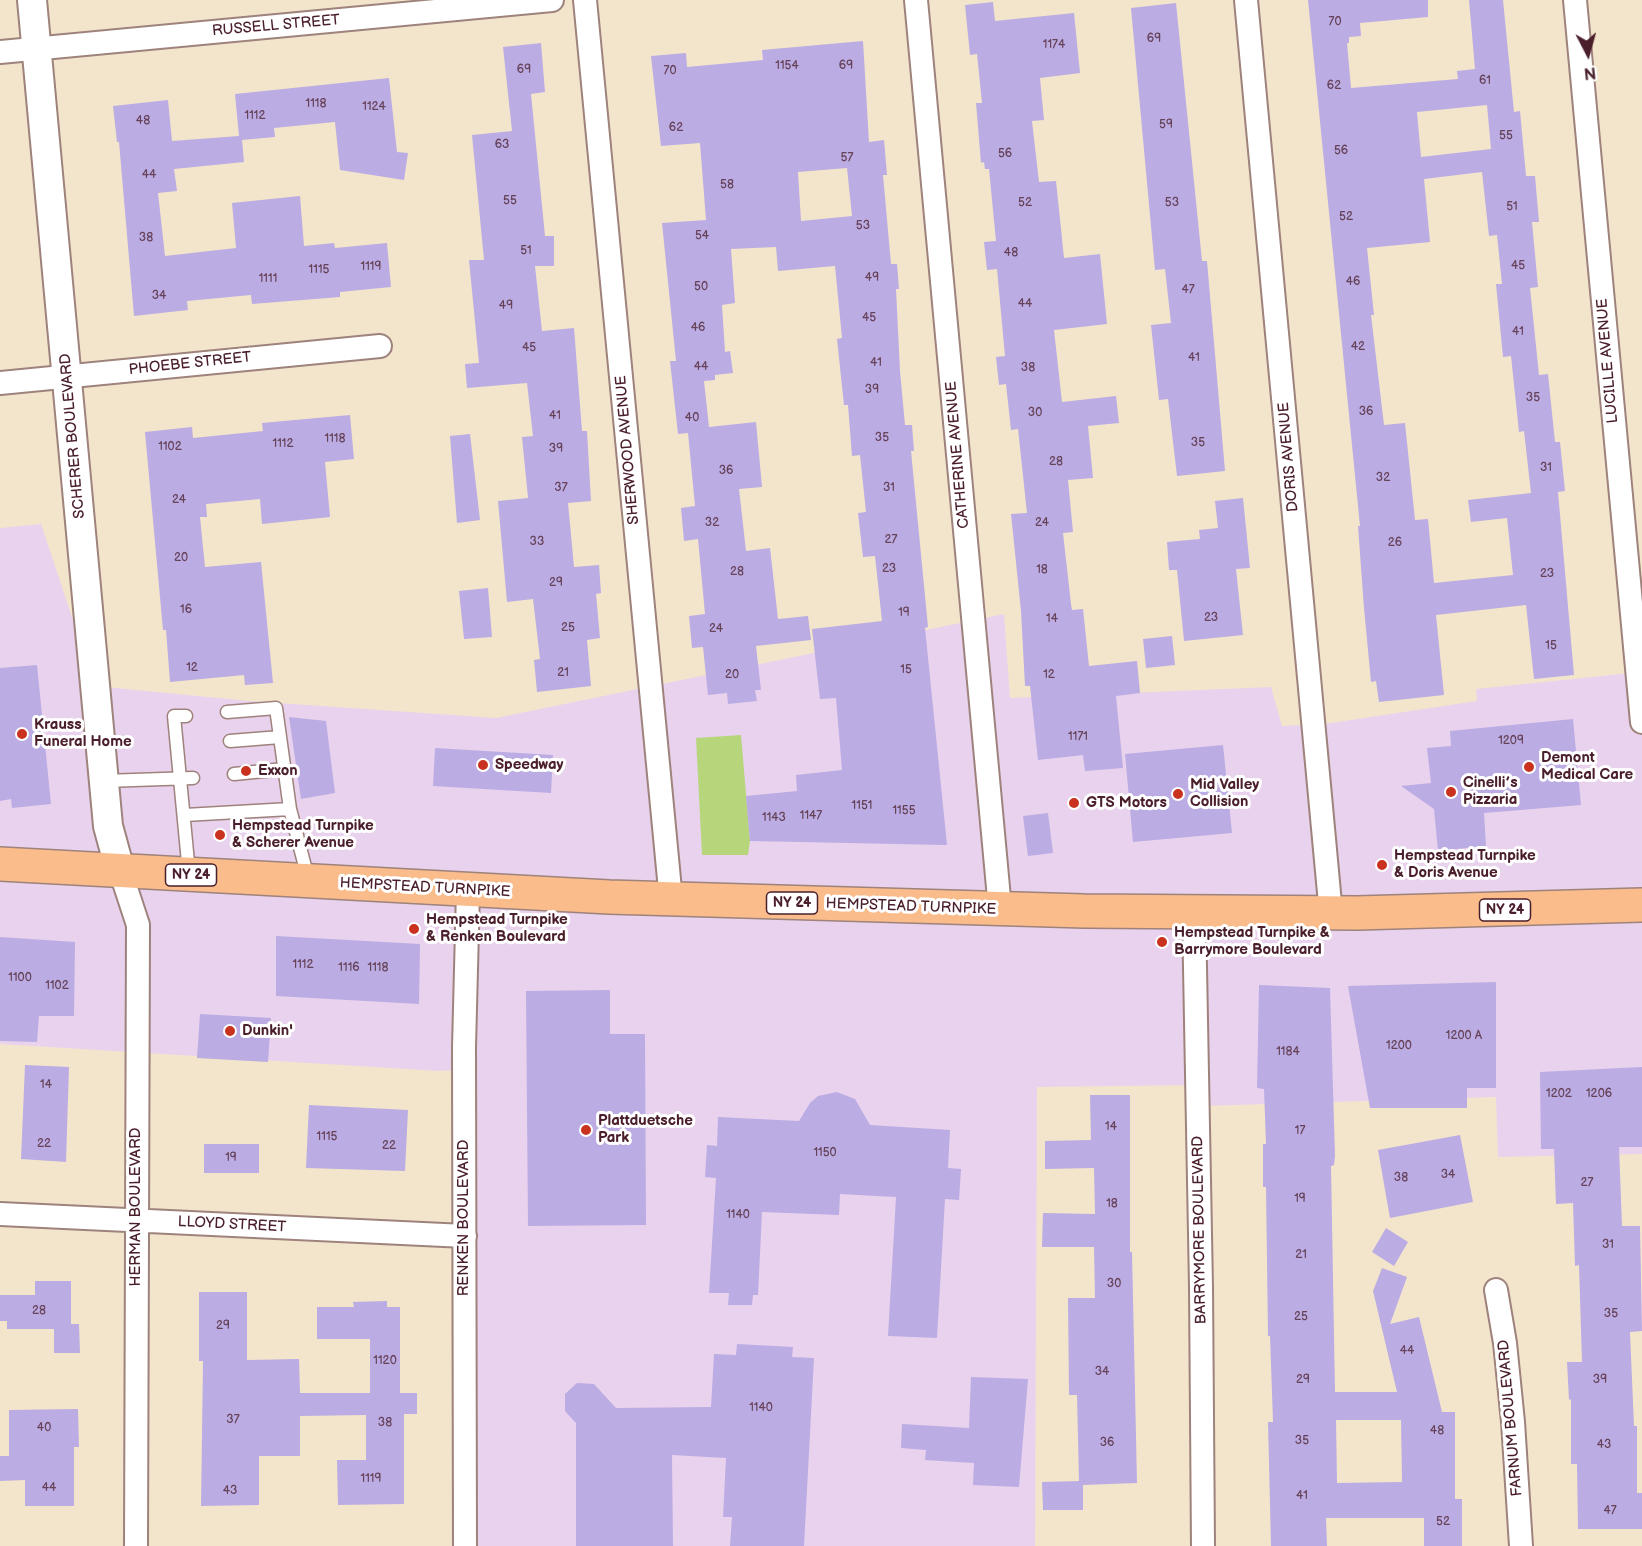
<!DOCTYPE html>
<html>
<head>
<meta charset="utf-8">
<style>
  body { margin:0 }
  #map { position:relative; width:1642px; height:1546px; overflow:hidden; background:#f3e5cc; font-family:"Balsamiq Sans",sans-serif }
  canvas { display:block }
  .north { position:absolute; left:1558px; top:24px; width:60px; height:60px; -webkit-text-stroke:4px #fff; paint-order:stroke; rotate:174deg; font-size:16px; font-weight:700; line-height:24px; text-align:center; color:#4a1f2b }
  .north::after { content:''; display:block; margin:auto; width:21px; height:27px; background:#4a1f2b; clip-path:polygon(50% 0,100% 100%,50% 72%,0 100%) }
</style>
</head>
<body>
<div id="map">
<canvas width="1642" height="1546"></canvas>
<div class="north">N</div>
</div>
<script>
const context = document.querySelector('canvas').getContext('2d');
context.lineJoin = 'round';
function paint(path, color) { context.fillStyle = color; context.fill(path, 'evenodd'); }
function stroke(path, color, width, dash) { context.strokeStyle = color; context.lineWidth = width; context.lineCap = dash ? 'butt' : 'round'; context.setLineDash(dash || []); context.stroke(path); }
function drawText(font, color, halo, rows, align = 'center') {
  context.font = font + ' "Balsamiq Sans",sans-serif'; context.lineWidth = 6; context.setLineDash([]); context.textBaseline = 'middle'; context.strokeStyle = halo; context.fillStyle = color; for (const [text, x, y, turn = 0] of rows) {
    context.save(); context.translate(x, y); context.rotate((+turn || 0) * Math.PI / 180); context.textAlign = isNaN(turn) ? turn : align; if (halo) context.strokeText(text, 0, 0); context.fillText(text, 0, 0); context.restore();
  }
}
paint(new Path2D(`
  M41,524L95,686L249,701L496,718L1004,614L1010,698L1271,687L1282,726L1324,724L1477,701L1476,689L1631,673L1642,642V1154L1498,1157L1496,1097L1202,1106L1200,1085L1037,1087L1035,1546H464L458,1070L439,1071L0,1044V528Z`), '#e9d2ed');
paint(new Path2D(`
  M741,735L750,841L748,855H702L696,738Z`), '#b7d67c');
paint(new Path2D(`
  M1308,0H1428V17L1360,23L1361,36L1349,37V43H1347L1351,88L1458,79L1457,71L1475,69L1469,0H1503L1514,112L1520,111L1526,176H1535L1539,222H1532L1538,287L1530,288L1539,375L1548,374L1555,442H1560L1565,491L1558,492L1574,675L1534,679L1526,605L1436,615L1444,695L1379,702L1376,681L1371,682L1364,608L1358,526H1360ZM1487,105L1491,149L1421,157L1417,112ZM1482,172L1489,236L1497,235L1502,284H1496L1503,357L1511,356L1519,432L1524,431L1531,493L1468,500L1471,522L1507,518L1513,575L1434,583L1428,519L1415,520L1405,423L1384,425L1371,315H1374L1367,248L1430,242L1424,179Z
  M993,2L995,21L1074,13L1080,73L1040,78L1044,120L1032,121L1039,182L1056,181L1064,258L1100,254L1107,324L1054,330L1062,402L1116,396L1119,423L1088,426L1093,478L1068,480L1073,532L1063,533L1071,604L1072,610L1083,609L1089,666L1137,661L1140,693L1116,696L1123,768L1085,771L1083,755L1038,760L1030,686H1025L1021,611L1011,514L1027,513L1018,429L1011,430L1006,384L999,385L996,357L1005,356L997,269L987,270L984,242L996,241L989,169H985L984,162L981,163L976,103H982L977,54L970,55L965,5Z
  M1176,3L1202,261H1207L1225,471L1177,476L1168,399L1159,400L1151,325L1171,323L1165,269L1155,270L1131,8Z
  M863,41L869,142L884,140L887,175H883L891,264H897L899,289H896L900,371L905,425H912L914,451H911L928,627L925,628L947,845L750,841L746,796L797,791L796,775L842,770L836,698L820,699L812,629L882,621L875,556L863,557L858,513L866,512L860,455L852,456L848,405H844L837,339L842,338L835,266L778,271L776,247L731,249L735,303L722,305L725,352L730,351L733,373L715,375V380L704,381L709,427L756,422L762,487L739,489L746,551L770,548L778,619L808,616L811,640L756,646L761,690H755L757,701L728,704L727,693L708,695L703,647L692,648L689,616L705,614L698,539L684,541L681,508L695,506L688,433L678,434L670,361H676L662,223L706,220L700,143L661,146L651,56L686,53L687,67L763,60L762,50ZM847,168L852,216L801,221L798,172Z
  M541,43L545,92L531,94L545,236H554V266H535L542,331L574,328L582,431H587L591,501L568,503L574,567L599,565L601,593L596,594L600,638L587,640L591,686L537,692L534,660L540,659L533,599L507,602L498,501L528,498L522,437L533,436L527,383L467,388L465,364L479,363L469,260H484L472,135L512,131L503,47Z
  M389,78L397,152L408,153L404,180L340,170L335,122L274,128L275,137L242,140L244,162L174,169L177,191L158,193L165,256L236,248L232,203L300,196L304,246L334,243L335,248L387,243L391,287L340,292V297L252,304L251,295L187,301L188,310L134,316L119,142H117L113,106L168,100L172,141L239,136L235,94Z
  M350,415L354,459L325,462L330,517L262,524L260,499L206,504L207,517H200L205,567L261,562L273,683L245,685L244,675L170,682L166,630H163L145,432L192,427L193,438L263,431L262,423Z
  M470,434L480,520L457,523L450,436Z
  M1243,498L1250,568L1236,569L1243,635L1184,641L1177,570H1169L1167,542L1200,539L1199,530L1218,528L1215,501Z
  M488,588L492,637L464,639L459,591Z
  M1172,636L1175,665L1146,668L1143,639Z
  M37,665L51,804L12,808L11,799L0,801V668Z
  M289,717L326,721L335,793L301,799Z
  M1573,719L1581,805L1484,813L1486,846L1438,851L1434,809L1401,786L1431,783L1427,748L1451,746L1450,731Z
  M1223,745L1232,833L1133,842L1125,754Z
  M435,748L553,755L551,793L433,786Z
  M1048,813L1053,853L1028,856L1023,816Z
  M276,936L420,944L419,1004L276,996Z
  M0,937L75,942L74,1016H39L37,1042L0,1041Z
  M1496,982V1088H1467V1108H1370L1348,986Z
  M1259,985L1330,988L1335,1156L1334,1165L1331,1166L1335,1392H1397L1373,1291L1382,1268L1407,1277L1390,1324L1419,1317L1442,1412H1455V1499H1462V1546H1424V1518H1326L1327,1546H1271L1268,1422H1273L1270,1336H1268L1266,1187H1263V1144H1266L1264,1089L1257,1088ZM1336,1420H1401L1402,1482L1337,1483Z
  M610,990V1034H645L646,1225L528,1226L526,991Z
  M200,1014L271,1018L268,1062L197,1058Z
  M25,1065L69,1067L66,1162L21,1159Z
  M1642,1067V1147H1619L1622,1226H1640L1642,1331L1630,1332L1634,1426H1637V1493H1642V1529H1578L1577,1464H1571V1399L1569,1400L1567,1362H1582L1579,1265L1575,1266L1573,1203L1556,1204L1554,1149H1541L1540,1072Z
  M837,1092L855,1099L870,1125L950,1130L948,1168L961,1169L959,1200L945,1199L937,1338L888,1336L896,1197L840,1194L839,1215L762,1212L758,1295H753L752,1305H728L729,1293H709L716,1178L705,1177L707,1145L717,1146L718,1117L799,1121L810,1103L818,1096Z
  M1090,1095H1130V1252H1132L1137,1483L1083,1485V1510H1043L1042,1482L1079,1481L1077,1395H1069L1068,1298H1095L1094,1247H1042L1043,1213L1095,1214L1094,1168L1045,1169V1141L1091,1140Z
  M309,1105L408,1110L405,1171L306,1168Z
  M1460,1135L1473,1202L1390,1218L1378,1150Z
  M204,1144H259V1173H204Z
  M1386,1228L1408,1242L1394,1266L1372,1252Z
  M35,1281H71V1324H79L80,1353H54V1329H7V1321H0V1295H35Z
  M199,1292H247V1360L299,1359L300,1393H370V1339H317V1307H354L353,1302L387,1301V1307H400V1393H417V1414H404V1504L338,1505L337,1460H366V1415L300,1416V1456H259V1505L201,1506L203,1361H199Z
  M737,1344L793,1347L792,1357L814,1358L804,1546H730L732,1517H723L726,1458L672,1455L673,1546H576V1423L565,1411V1394L577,1383L594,1384L616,1408L711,1407L714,1354L736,1355Z
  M971,1377L1028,1379L1019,1487L973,1485L974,1463L925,1460L926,1450L901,1448L902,1424L969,1428Z
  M78,1409L79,1447H74V1506H25V1480L0,1481V1456H9V1410Z`), '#bbace3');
const service = new Path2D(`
  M227,712L276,708L290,809L308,878
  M186,716H174L189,873
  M230,741L280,737
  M234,774L284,769
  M104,781L193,778
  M185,815L290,809`);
const minor = new Path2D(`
  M585,0L671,900
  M916,0L1000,909
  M1246,0L1331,914
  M1575,0L1642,722
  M0,52L552,0
  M0,383L380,346
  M120,870L138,925L136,1546
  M1194,914L1201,1287L1203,1546
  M0,1214L465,1236
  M1496,1290L1505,1343L1513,1422L1521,1546
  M465,1546L464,1047L468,891`);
const tertiary = new Path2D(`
  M32,0L108,826L120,870`);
const primary = new Path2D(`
  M0,864L609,897L1084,911L1357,913L1642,905`);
stroke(service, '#9e827c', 15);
stroke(minor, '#9e827c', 26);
stroke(tertiary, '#9e827c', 32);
stroke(primary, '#9e827c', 36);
stroke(service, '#fff', 12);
stroke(minor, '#fff', 22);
stroke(tertiary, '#fff', 28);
stroke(primary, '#f9bc8a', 33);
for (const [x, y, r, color] of [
  [22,734,6,"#c8321e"],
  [483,765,6,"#c8321e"],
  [1529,767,6,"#c8321e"],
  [246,771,6,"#c8321e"],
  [1451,792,6,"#c8321e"],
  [1178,794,6,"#c8321e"],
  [1074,803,6,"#c8321e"],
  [220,835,6,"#c8321e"],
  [1382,865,6,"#c8321e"],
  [414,929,6,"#c8321e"],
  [1162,942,6,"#c8321e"],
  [230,1031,6,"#c8321e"],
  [586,1130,6,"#c8321e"]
]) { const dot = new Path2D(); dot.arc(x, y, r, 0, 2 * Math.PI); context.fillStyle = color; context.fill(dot); stroke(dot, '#fff', 2); }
drawText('12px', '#664259', null, [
  ["70",1335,22],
  ["69",1154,39],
  ["1174",1054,45],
  ["1154",787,66],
  ["69",846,66],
  ["69",524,70],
  ["70",670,71],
  ["61",1485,81],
  ["62",1334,86],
  ["1118",316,104],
  ["1124",374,107],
  ["1112",255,116],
  ["48",143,121],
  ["59",1166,125],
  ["62",676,128],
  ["55",1506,136],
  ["63",502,145],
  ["56",1341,151],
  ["56",1005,154],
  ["57",847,158],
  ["44",149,175],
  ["58",727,185],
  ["55",510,201],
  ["52",1025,203],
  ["53",1172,203],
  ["51",1512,207],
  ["52",1346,217],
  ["53",863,226],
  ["54",702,236],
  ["38",146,238],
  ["51",526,251],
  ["48",1011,253],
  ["45",1518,266],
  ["1119",371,267],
  ["1115",319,270],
  ["49",872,278],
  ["1111",268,279],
  ["46",1353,282],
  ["50",701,287],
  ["47",1188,290],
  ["34",159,296],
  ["44",1025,304],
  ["49",506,306],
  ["45",869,318],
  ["46",698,328],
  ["41",1518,332],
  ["42",1358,347],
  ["45",529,348],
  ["41",1194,358],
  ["41",876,363],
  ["44",701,367],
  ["38",1028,368],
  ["39",872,390],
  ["35",1533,398],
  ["36",1366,412],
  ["30",1035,413],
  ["41",555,416],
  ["40",692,418],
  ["35",882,438],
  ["1118",335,439],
  ["35",1198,443],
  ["1112",283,444],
  ["1102",170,447],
  ["39",556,449],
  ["28",1056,462],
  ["31",1546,468],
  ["36",726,471],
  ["32",1383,478],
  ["37",561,488],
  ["31",889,488],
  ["24",179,500],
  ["32",712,523],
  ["24",1042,523],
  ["27",891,540],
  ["33",537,542],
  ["26",1395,543],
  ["20",181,558],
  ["23",889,569],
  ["18",1042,570],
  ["28",737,572],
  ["23",1547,574],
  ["29",556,583],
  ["16",186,610],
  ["19",904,613],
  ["23",1211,618],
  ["14",1052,619],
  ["25",568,628],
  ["24",716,629],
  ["15",1551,646],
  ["12",192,668],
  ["15",906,670],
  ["21",563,673],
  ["20",732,675],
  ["12",1049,675],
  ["1171",1078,737],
  ["1209",1511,741],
  ["1151",862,806],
  ["1155",904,811],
  ["1147",811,816],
  ["1143",774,818],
  ["1112",303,965],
  ["1116",349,968],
  ["1118",378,968],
  ["1100",20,978],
  ["1102",57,986],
  ["1200 A",1464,1036],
  ["1200",1399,1046],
  ["1184",1288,1052],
  ["14",46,1085],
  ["1202",1559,1094],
  ["1206",1599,1094],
  ["14",1111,1127],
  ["17",1300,1131],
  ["1115",327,1137],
  ["22",44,1144],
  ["22",389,1146],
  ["1150",825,1153],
  ["19",231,1158],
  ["34",1448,1175],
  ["38",1401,1178],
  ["27",1587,1183],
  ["19",1300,1199],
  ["18",1112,1204],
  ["1140",738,1215],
  ["31",1608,1245],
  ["21",1301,1255],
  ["30",1114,1284],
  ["28",39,1311],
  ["35",1611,1314],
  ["25",1301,1317],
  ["29",223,1326],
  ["44",1407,1351],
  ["1120",385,1361],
  ["34",1102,1372],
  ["29",1303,1380],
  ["39",1600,1380],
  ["1140",761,1408],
  ["37",233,1420],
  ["38",385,1423],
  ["40",44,1428],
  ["48",1437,1431],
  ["35",1302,1441],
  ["36",1107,1443],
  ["43",1604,1445],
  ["1119",371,1479],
  ["44",49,1488],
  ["43",230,1491],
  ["41",1302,1496],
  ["47",1610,1511],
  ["52",1443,1522]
]);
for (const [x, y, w] of [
  [191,875,51],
  [792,903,51],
  [1505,910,51]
]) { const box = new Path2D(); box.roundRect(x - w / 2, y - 11, w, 22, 4.5); context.fillStyle = '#fff'; context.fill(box); stroke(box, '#4a1f2b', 1.5); }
drawText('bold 14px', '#4a1f2b', null, [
  ["NY 24",191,875],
  ["NY 24",792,903],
  ["NY 24",1505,910]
]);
drawText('15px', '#4a1f2b', '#fff', [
  ["RUSSELL STREET",276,26,-5],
  ["LUCILLE AVENUE",1608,361,-95],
  ["PHOEBE STREET",190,364,-6],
  ["SCHERER BOULEVARD",73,436,-95],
  ["SHERWOOD AVENUE",628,450,-95],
  ["CATHERINE AVENUE",958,455,-95],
  ["DORIS AVENUE",1289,457,-95],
  ["HEMPSTEAD TURNPIKE",425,888,3],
  ["HEMPSTEAD TURNPIKE",911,907,2],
  ["HERMAN BOULEVARD",136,1207,-90],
  ["RENKEN BOULEVARD",464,1218,-90],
  ["LLOYD STREET",232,1225,3],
  ["BARRYMORE BOULEVARD",1200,1230,-91],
  ["FARNUM BOULEVARD",1511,1418,-95]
]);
drawText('bold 15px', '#4a1f2b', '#fff', [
  ["Krauss",34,725],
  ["Funeral Home",34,742],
  ["Demont",1541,758],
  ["Medical Care",1541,775],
  ["Speedway",495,765],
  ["Exxon",258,771],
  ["Cinelli’s",1463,783],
  ["Pizzaria",1463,800],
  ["Mid Valley",1190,785],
  ["Collision",1190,802],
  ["GTS Motors",1086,803],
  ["Hempstead Turnpike",232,826],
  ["& Scherer Avenue",232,843],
  ["Hempstead Turnpike",1394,856],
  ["& Doris Avenue",1394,873],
  ["Hempstead Turnpike",426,920],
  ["& Renken Boulevard",426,937],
  ["Hempstead Turnpike &",1174,933],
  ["Barrymore Boulevard",1174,950],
  ["Dunkin'",242,1031],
  ["Plattduetsche",598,1121],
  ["Park",598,1138]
], 'left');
</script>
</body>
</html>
